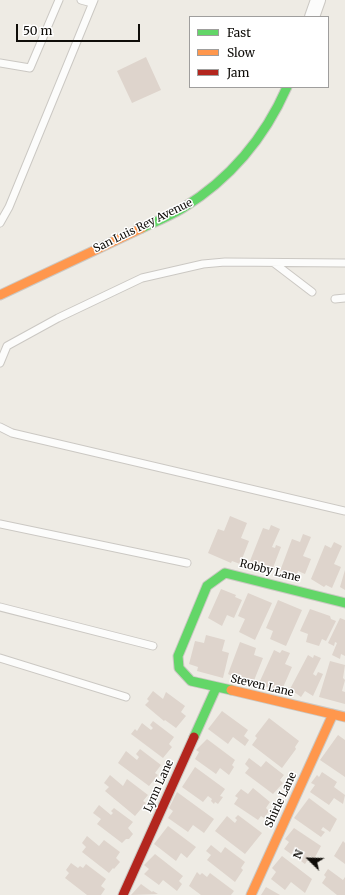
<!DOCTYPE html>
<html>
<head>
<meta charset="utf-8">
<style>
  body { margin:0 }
  #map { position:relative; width:345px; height:895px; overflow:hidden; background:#eeebe4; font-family:Merriweather,serif }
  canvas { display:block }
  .legend { position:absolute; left:189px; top:16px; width:140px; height:72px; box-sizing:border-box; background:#fff; border:1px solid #9f9e9d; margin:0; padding:5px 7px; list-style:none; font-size:12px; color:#0f0d09 }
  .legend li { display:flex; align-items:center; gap:8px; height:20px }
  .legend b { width:20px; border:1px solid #9f9e9d }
  .north { position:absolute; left:289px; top:839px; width:40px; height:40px; -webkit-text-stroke:3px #fff; paint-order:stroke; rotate:293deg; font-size:11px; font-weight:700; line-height:16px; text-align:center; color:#0f0d09 }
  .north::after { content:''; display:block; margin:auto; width:14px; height:18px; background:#0f0d09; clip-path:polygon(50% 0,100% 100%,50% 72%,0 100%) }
  .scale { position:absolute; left:16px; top:24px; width:124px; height:18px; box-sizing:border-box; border:2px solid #0f0d09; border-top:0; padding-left:5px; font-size:12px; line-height:14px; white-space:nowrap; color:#0f0d09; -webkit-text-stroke:3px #fff; paint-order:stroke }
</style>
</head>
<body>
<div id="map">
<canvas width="345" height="895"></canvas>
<ul class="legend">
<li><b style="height:5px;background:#63d668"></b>Fast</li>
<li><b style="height:5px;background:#ff974d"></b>Slow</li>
<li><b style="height:5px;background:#b3261e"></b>Jam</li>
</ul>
<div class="north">N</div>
<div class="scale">50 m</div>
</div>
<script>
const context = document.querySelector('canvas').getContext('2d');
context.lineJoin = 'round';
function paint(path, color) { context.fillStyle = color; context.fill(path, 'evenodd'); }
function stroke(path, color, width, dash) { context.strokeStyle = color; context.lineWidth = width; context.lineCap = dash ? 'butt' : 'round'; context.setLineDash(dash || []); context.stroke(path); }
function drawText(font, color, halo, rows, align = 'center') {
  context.font = font + ' Merriweather,serif'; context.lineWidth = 3; context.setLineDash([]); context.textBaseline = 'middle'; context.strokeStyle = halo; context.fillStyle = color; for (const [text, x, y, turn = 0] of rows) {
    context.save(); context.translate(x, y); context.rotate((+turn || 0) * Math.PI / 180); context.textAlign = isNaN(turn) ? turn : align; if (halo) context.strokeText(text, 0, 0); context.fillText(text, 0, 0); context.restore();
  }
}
paint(new Path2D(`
  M146,57L161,90L132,103L117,71Z
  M230,516L247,523L241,538L249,541L240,564L232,561L231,563L208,553L218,529L224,531Z
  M271,525L280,529L272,547L275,548L276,545L281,547L271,573L248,566L263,528L269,530Z
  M303,534L311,537L303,556L311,559L305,574L298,571L296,578L280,571L292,539L300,542Z
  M334,542L342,546L334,564L341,567L332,588L326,585L324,587L311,579L325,545L331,548Z
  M345,570V590L340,587Z
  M221,589L236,595L235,597L242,600L234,618L227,615L222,626L208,618Z
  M248,593L272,603L255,640L239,632L245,619L238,616Z
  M278,600L302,610L286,646L270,639L273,631L266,628Z
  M310,609L330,616L331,619L336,621L326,641L322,639L319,646L306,642L308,634L300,631Z
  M340,618L345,620V656L341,654L340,659L332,655L337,643L335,642L334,646L328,643Z
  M206,635L225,640L222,651L229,653L223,678L197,671L198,667L189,664L195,641L204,643Z
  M240,642L256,648L254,655L263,658L253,683L245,679L243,682L228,674Z
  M274,650L280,653L282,650L290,653L285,664L292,667L281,692L264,686L265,684L260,681Z
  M308,655L313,658L314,655L321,658L313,674L316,676L318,672L323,674L313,696L305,691L301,697L290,689Z
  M330,661L345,665L343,678L345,680L342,691L345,692V704L319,697Z
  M153,691L163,699L166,692L185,706L181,712L186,716L176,728L165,720L164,721L145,705L149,701L147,699Z
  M222,711L248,730L244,736L249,740L245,746L233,737L228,744L208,729Z
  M269,718L299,741L295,747L296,749L282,768L252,745L257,738L255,736Z
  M153,721L174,737L169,744L172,747L163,758L131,734L135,729L137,731L142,723L151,730L153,728L150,725Z
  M338,735L345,740V777L320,760Z
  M207,739L235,760L232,765L234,767L229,775L220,768L216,774L195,759L199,752L196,750Z
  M140,749L161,765L155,773L158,775L149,786L118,763L126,751L137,760L139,757L136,754Z
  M249,758L261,767L266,761L284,775L280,780L283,783L273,794L245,773L249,768L245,764Z
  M195,767L225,789L220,796L223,797L218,804L215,802L214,804L211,801L212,799L208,796L203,802L182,787Z
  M322,772L337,782L334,787L345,795L343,804L334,798L329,805L310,792L315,785L311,783L317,775L319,777Z
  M110,775L123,786L127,779L148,795L143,801L146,803L135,816L105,791L109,787L104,783Z
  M253,788L270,802L266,808L269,811L264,818L261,816L258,820L234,804L238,798L235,796L241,789L248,794Z
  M177,792L214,819L204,833L193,825L188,832L168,818L173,811L169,808Z
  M309,798L337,819L330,832L323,827L321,830L325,832L321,837L294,818Z
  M99,805L111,815L113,813L111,811L114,808L133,822L128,828L133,834L129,839H126L122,843L97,824L101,819L93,813Z
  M238,815L262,833L245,854L215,831L227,816L235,823L237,820L235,818Z
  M168,826L196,847L187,858L181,853L176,861L154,844Z
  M294,828L321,846L314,859L310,856L305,864L284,849L289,842L285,839Z
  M87,836L99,846L104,840L120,852L116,858L120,862L114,869L113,868L109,873L82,852L86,847L82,843Z
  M343,841L345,843V864L334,856Z
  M211,845L221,853L225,847L245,862L241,868L243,870L235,882L207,860L211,855L206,851Z
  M155,854L183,876L179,881L182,884L177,891L163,880L159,885L144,874L149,869L144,865Z
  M282,856L312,879L305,893L291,882L285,890L271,879L276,872L272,868Z
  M71,863L78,868L80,866L83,868L86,864L106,879L101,886L105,889L101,895H87L65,878L69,873L66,870Z
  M328,869L343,880L345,877V895H337L322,883L326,877L324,875Z
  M197,872L200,875L202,873L207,877L210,873L234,891L231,895H201L189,886Z
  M141,884L152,892L153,891L158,894L131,895Z
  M266,887L280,895H261Z`), '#ded4cc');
const lane = new Path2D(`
  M81,0L92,3
  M0,63L30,68L59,0
  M0,223L9,207L94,0
  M274,263L312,292
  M335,299L345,298
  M0,363L7,346L58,318L142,278L203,264L225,262L345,263
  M0,427L12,433L345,511
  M0,524L187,563
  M0,607L153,646
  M0,658L126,697`);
const street = new Path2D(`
  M312,17L318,0`);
const fast = new Path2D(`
  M142,228C155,222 170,216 183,208C230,179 265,137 287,87
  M231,690L191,681L179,668L178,656L207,586L225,573L345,603
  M194,737L216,688`);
const slow = new Path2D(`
  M0,295L142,228
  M231,690L345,717
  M251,895L333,714`);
const jam = new Path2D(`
  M123,895L194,737`);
stroke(lane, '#cbc8c3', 9);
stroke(street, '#cbc8c3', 16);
stroke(fast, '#cbc8c3', 11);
stroke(slow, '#cbc8c3', 11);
stroke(jam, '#cbc8c3', 11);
stroke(lane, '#fcfcfb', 7);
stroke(street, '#fcfcfb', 14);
stroke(fast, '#63d668', 9);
stroke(slow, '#ff974d', 9);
stroke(jam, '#b3261e', 9);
drawText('11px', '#0f0d09', '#fff', [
  ["San Luis Rey Avenue",143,226,-26],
  ["Robby Lane",270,571,14],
  ["Steven Lane",262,686,13],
  ["Lynn Lane",159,786,-66],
  ["Shirle Lane",281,800,-65]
]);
</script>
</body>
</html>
